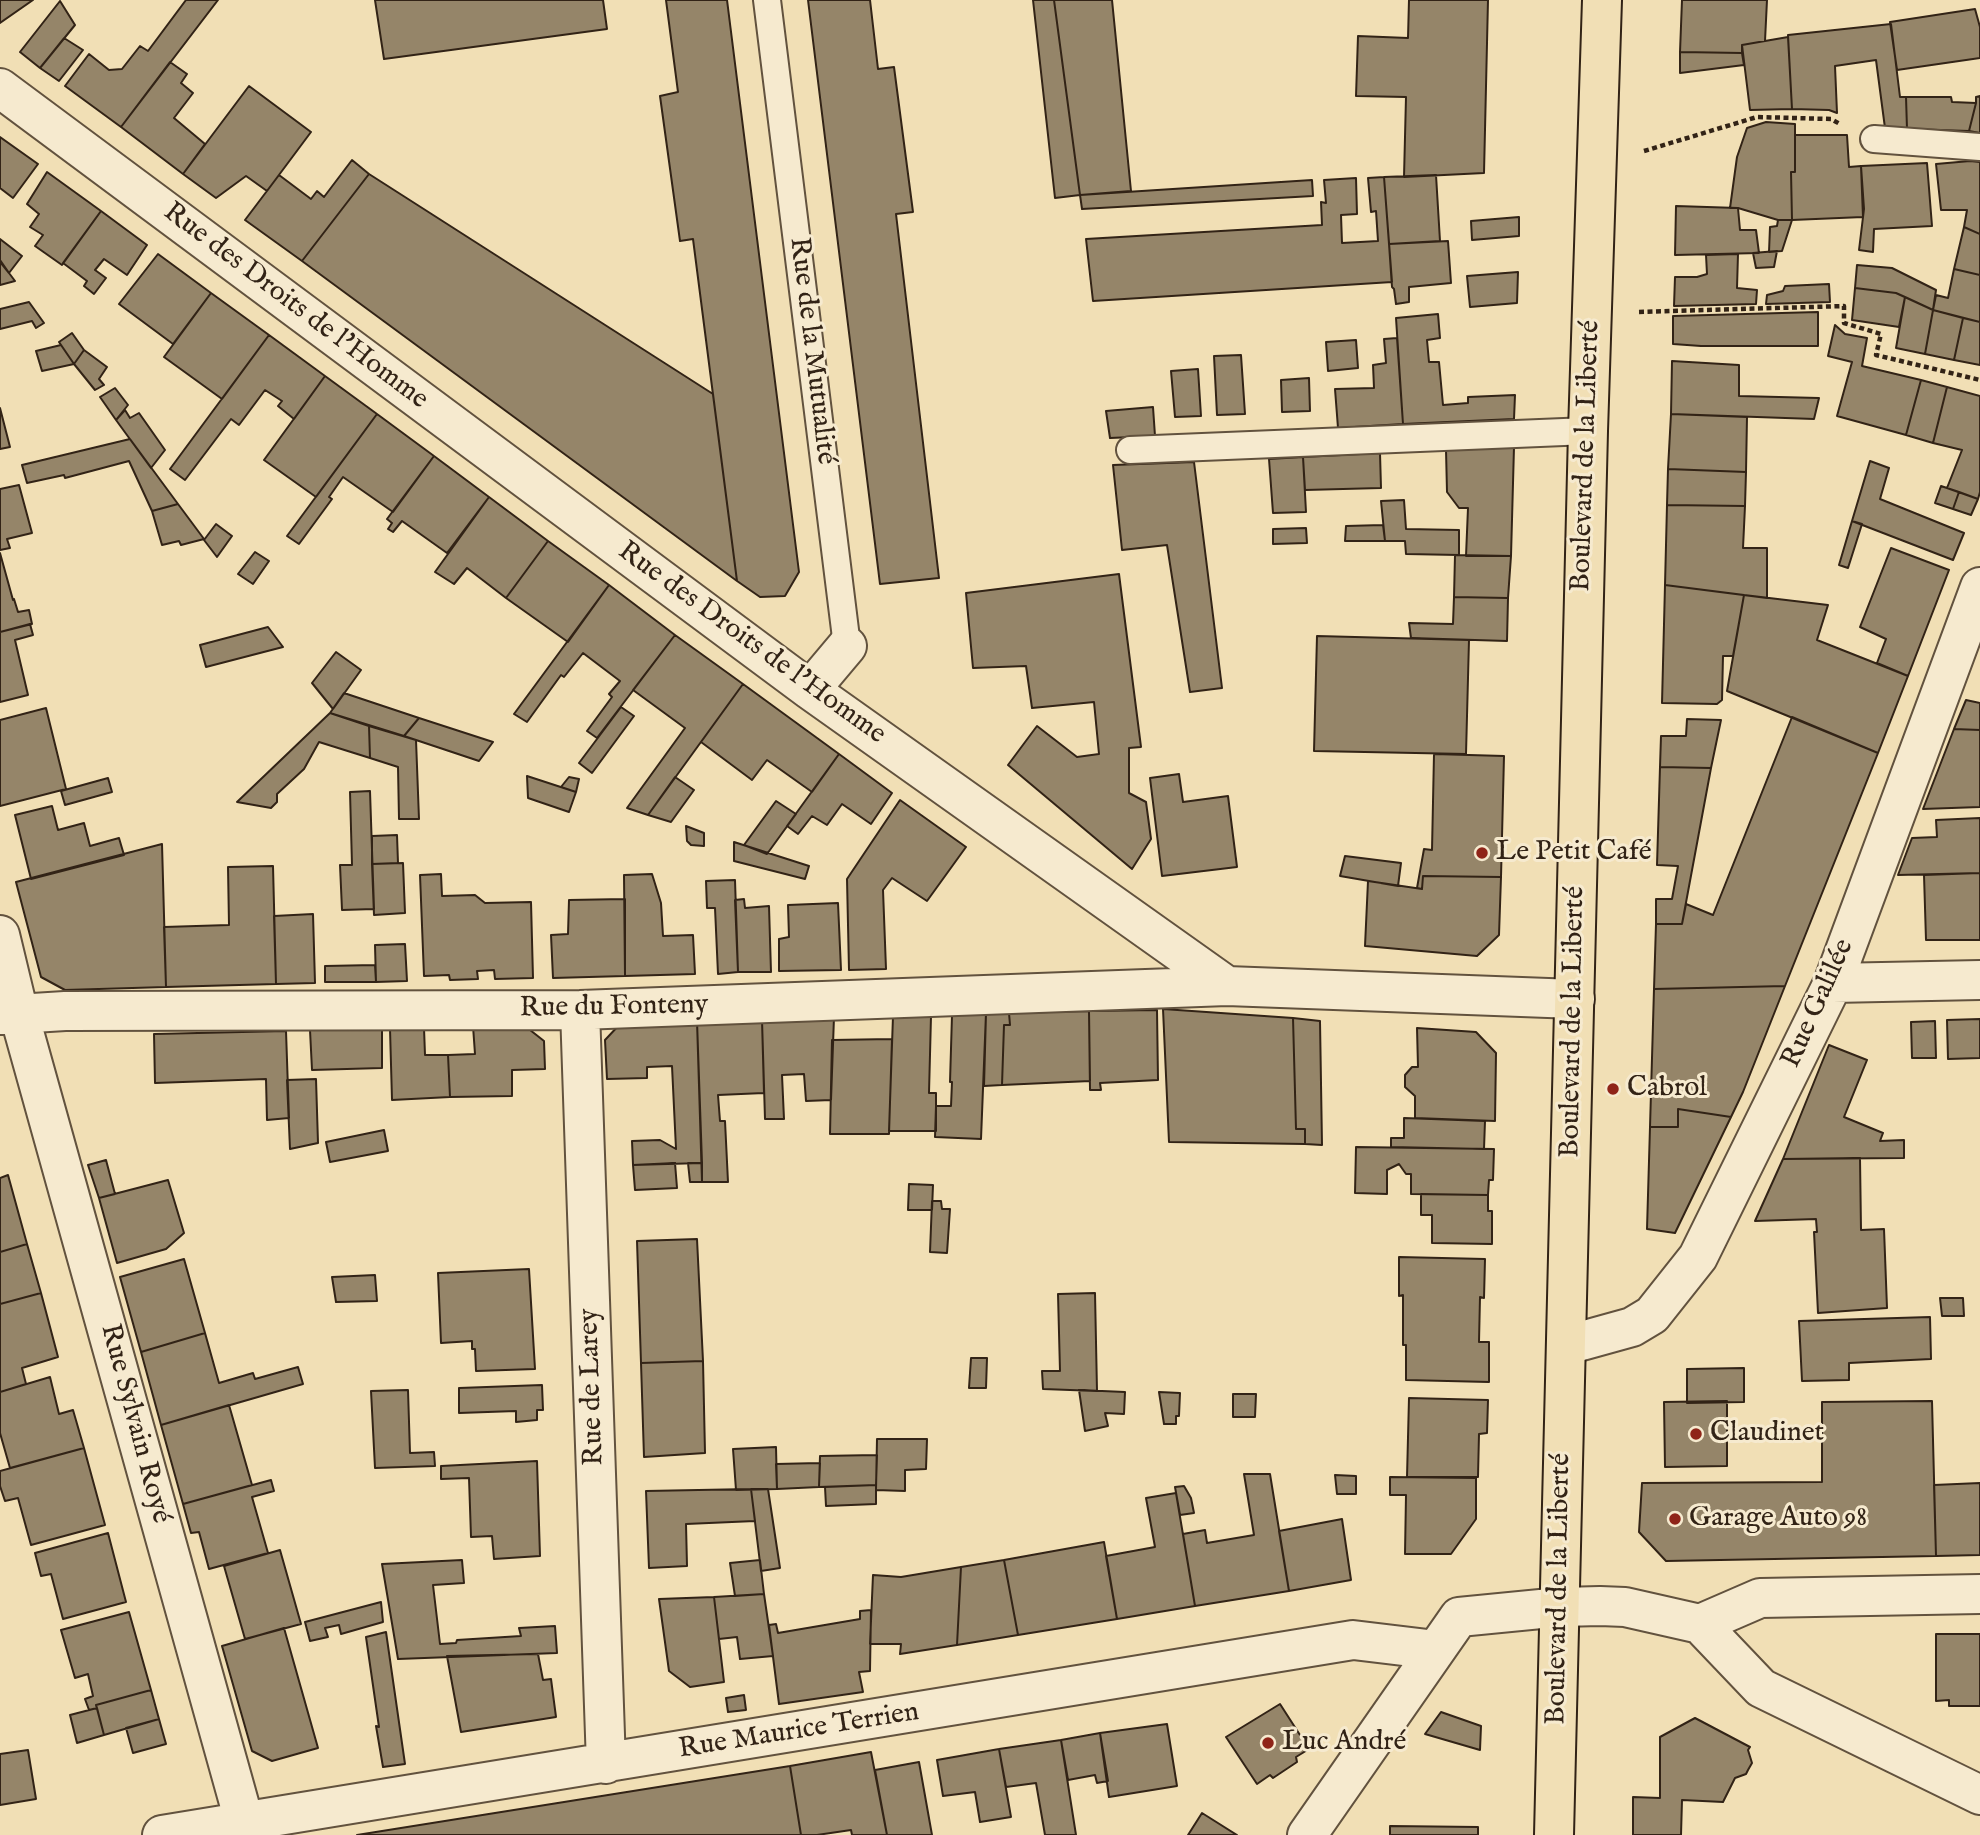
<!DOCTYPE html>
<html>
<head>
<meta charset="utf-8">
<style>
  body { margin:0 }
  canvas { display:block; background:#f1dfb5 }
</style>
</head>
<body>
<canvas width="1980" height="1835"></canvas>
<script>
const context = document.querySelector('canvas').getContext('2d');
context.lineJoin = 'round';
function paint(path, color) { context.fillStyle = color; context.fill(path, 'evenodd'); }
function stroke(path, color, width, dash) { context.strokeStyle = color; context.lineWidth = width; context.lineCap = dash ? 'butt' : 'round'; context.setLineDash(dash || []); context.stroke(path); }
function drawText(font, color, halo, rows, align = 'center') {
  context.font = font + ' "IM FELL English",serif'; context.lineWidth = 6; context.setLineDash([]); context.textBaseline = 'middle'; context.strokeStyle = halo; context.fillStyle = color; for (const [text, x, y, turn = 0] of rows) {
    context.save(); context.translate(x, y); context.rotate((+turn || 0) * Math.PI / 180); context.textAlign = isNaN(turn) ? turn : align; if (halo) context.strokeText(text, 0, 0); context.fillText(text, 0, 0); context.restore();
  }
}
const building = new Path2D(`
  M0,0H33L0,23Z
  M186,0H218L121,127L65,86L89,54L109,70L122,69L140,46L148,51Z
  M375,0H603L607,29L384,59Z
  M666,0H727L799,572L785,596L760,597L737,581L693,239L680,241L660,96L678,92Z
  M808,0H870L878,69L894,67L913,212L896,214L939,578L880,584Z
  M1033,0H1054L1080,195L1055,198Z
  M1054,0H1112L1131,191L1080,195Z
  M1409,0H1488L1484,173L1404,177L1406,97L1356,96L1358,36L1408,38Z
  M1682,0H1767L1765,41L1742,45V53L1680,52Z
  M60,1L75,25L40,68L20,52Z
  M1975,9L1980,27V58L1897,70L1890,22Z
  M1891,24L1900,97H1906L1907,129L1885,128L1876,60L1835,66L1837,113L1829,110L1792,109L1788,35Z
  M1788,37L1792,109L1750,110L1742,45Z
  M64,38L83,50L59,81L40,68Z
  M1680,52L1742,53L1744,65L1680,73Z
  M170,62L187,74L181,83L193,93L174,118L205,144L183,174L121,127Z
  M249,86L311,132L267,191L246,176L216,198L183,174Z
  M1980,96V133L1969,131L1976,103V97Z
  M1906,97H1951L1952,102L1976,103L1969,131L1907,129Z
  M1766,122L1795,124V172H1791L1792,220H1778L1738,208H1730L1737,157L1747,128Z
  M1795,135H1847L1849,167L1861,166L1863,217L1792,220L1791,172H1795Z
  M0,137L38,164L13,198L0,188Z
  M352,160L369,174L302,261L245,220L279,175L311,199L317,191L324,197Z
  M1970,161L1980,162V234L1964,227L1967,210H1941L1936,164Z
  M1927,163L1932,226L1874,229L1873,252L1859,250L1864,209L1861,166Z
  M47,172L101,211L62,265L35,246L43,235L30,227L39,214L27,204Z
  M369,174L713,394L737,581L302,261Z
  M1436,175L1440,241L1389,244L1384,177Z
  M1384,177L1392,282L1093,301L1086,239L1322,225L1321,202L1326,203L1324,180L1356,178L1357,214L1341,215L1342,243L1378,241L1376,211L1371,212L1368,178Z
  M1312,180L1313,196L1082,209L1080,195Z
  M1676,206L1738,208L1740,230H1756L1759,253L1675,255Z
  M101,211L147,245L127,275L104,259L95,270L106,278L94,294L84,286L87,281L63,263Z
  M1519,217V236L1472,240L1471,221Z
  M1778,220H1792L1782,251L1769,252L1770,227L1777,226Z
  M1964,227L1980,234V275L1954,269Z
  M0,239L22,256L9,273L0,260Z
  M1448,241L1451,283L1409,287V302L1396,304L1394,289L1392,287L1389,244Z
  M1777,251L1774,267L1756,268L1753,253Z
  M158,254L211,293L173,344L119,304Z
  M1738,254L1737,288L1757,290L1756,304L1674,306L1675,277H1697L1707,274L1706,255Z
  M0,262L9,273L15,281L0,285Z
  M1857,265L1892,268L1936,290L1933,310L1896,293L1855,288Z
  M1954,269L1980,275V322L1933,310L1936,295L1948,298Z
  M1518,272L1517,303L1470,307L1467,276Z
  M1829,284L1830,302L1766,304L1767,295L1783,291L1785,286Z
  M1855,288L1896,293L1905,297L1899,327L1852,320Z
  M211,293L269,335L222,399L164,357Z
  M1905,297L1933,310L1925,354L1896,348Z
  M29,302L44,323L36,328L32,321L0,329V309Z
  M1933,310L1963,318L1954,360L1925,354Z
  M1818,312V346H1701L1673,344V316Z
  M1438,314L1440,338L1427,340L1429,362H1439L1443,405L1468,403V397L1515,395L1514,419L1403,424L1396,318Z
  M1963,318L1980,322V365L1954,360Z
  M1835,325L1845,334L1867,338L1862,366L1921,380L1906,435L1837,416L1852,362L1828,356Z
  M72,333L84,350L74,364L59,342Z
  M269,335L325,376L294,419L278,406L282,401L265,390L239,425L231,419L185,480L170,469Z
  M1397,338L1403,424L1338,428L1335,389L1374,388L1373,365L1386,363L1384,339Z
  M1356,340L1358,368L1328,371L1326,342Z
  M61,345L74,364L42,371L36,351Z
  M84,350L107,367L99,379L104,385L95,390L74,364Z
  M1241,355L1245,414L1217,415L1214,356Z
  M1672,361L1739,365V396L1819,398L1814,419L1671,414Z
  M1198,369L1201,416L1175,417L1171,371Z
  M325,376L377,414L316,497L264,460Z
  M1309,378L1310,411L1282,412L1281,380Z
  M1921,380L1947,387L1933,443L1906,435Z
  M1947,387L1980,396V492L1978,499L1947,488L1962,450L1933,443Z
  M115,388L128,405L116,420L100,397Z
  M1153,407L1155,436L1110,438L1106,411Z
  M0,408L10,447L0,449Z
  M125,410L130,418L139,413L165,450L151,468L116,420Z
  M377,414L434,456L393,512L343,477L329,497L332,499L299,544L287,536Z
  M1671,414L1747,417L1746,472L1668,469Z
  M130,439L178,504L152,511L129,461L65,478L64,475L27,483L22,465Z
  M1514,447L1511,556H1466L1468,508H1459L1447,492L1446,450Z
  M1380,453L1381,488L1305,490L1303,457Z
  M434,456L489,497L447,553L402,521L393,532L388,529L392,523L387,519Z
  M1303,457L1306,512L1273,513L1269,459Z
  M1870,461L1889,468L1880,499L1964,533L1953,560L1852,521Z
  M1194,462L1222,688L1190,692L1167,545L1122,550L1113,465Z
  M1668,469L1746,472L1745,506L1667,505Z
  M19,485L32,533L7,539L10,548L0,550V489Z
  M1941,486L1959,492L1953,509L1935,503Z
  M1959,492L1978,499L1971,515L1953,509Z
  M489,497L548,541L506,598L467,568L454,584L435,572Z
  M1404,500L1406,529L1459,530V555L1406,554L1405,541H1385L1381,501Z
  M178,504L204,539L181,545L179,541L162,545L152,511Z
  M1667,505L1745,506L1743,548H1767V598L1665,585Z
  M1852,521L1862,524L1848,568L1839,565Z
  M216,524L232,536L217,557L204,540Z
  M1383,525L1385,541H1345L1346,526Z
  M1306,528L1307,543L1273,544V529Z
  M548,541L609,585L568,642L506,598Z
  M1891,548L1949,570L1908,676L1877,663L1886,639L1860,627Z
  M255,552L269,561L253,584L238,574Z
  M0,553L13,600L14,599L18,612L29,610L32,624L0,632Z
  M1455,555L1511,556L1508,598L1454,597Z
  M1119,574L1141,747L1129,748V793L1146,802L1151,839L1132,869L1008,765L1037,726L1077,757L1099,754L1094,702L1032,708L1026,666L973,668L966,593Z
  M609,585L675,635L597,738L587,731L612,697L609,694L620,681L583,653L564,677L561,675L527,722L514,714Z
  M1665,585L1744,595L1733,656H1723L1722,700L1717,704L1662,703Z
  M1744,595L1828,605L1817,640L1908,676L1878,753L1727,691Z
  M1454,597L1508,598L1507,641L1411,638L1409,623L1453,624Z
  M30,624L33,635L15,640L28,695L0,702V632Z
  M268,627L283,647L206,667L200,645Z
  M675,635L743,684L648,815L627,808L685,728L633,690Z
  M1317,636L1469,640L1466,754L1314,751Z
  M336,652L361,670L333,709L312,683Z
  M743,684L839,754L812,792L767,760L752,780L701,742Z
  M344,693L419,718L404,736L330,713Z
  M1966,700L1980,703V730L1954,729Z
  M621,707L634,716L592,773L579,763Z
  M46,708L66,789L0,806V720Z
  M330,713L369,726L370,758L319,742L304,769L277,794V802L271,808L237,802Z
  M1792,717L1878,753L1785,986L1654,989L1656,924H1682L1686,904L1713,915Z
  M419,718L493,742L479,761L404,736Z
  M1687,719L1721,720L1711,768L1660,767L1661,736H1686Z
  M369,726L416,740L419,819H399L398,767L370,758Z
  M1954,729L1980,730V807L1923,809Z
  M839,754L892,793L871,824L842,804L827,825L812,816L798,834L787,826Z
  M1434,754L1504,756L1501,877L1423,876L1422,889L1417,888L1424,849L1432,850Z
  M1660,767L1711,768L1682,924H1656V899H1672L1678,866L1657,865Z
  M1179,774L1183,802L1228,796L1237,867L1162,876L1150,778Z
  M527,776L576,792L569,812L528,798Z
  M569,777L579,779L576,792L561,787Z
  M675,777L694,790L671,822L648,815Z
  M108,778L112,792L65,805L61,791Z
  M370,791L374,909L342,910L340,865H352L350,792Z
  M900,800L966,847L927,901L892,878L883,890L886,969L849,970L847,879Z
  M776,801L796,814L767,854L744,845Z
  M52,806L58,830L84,823L90,846L119,838L124,855L31,879L15,815Z
  M1980,818V873L1898,875L1912,838L1937,837L1936,820Z
  M686,826L704,833V846L691,845L687,841Z
  M397,835L398,863L372,864V836Z
  M734,842L809,866L805,879L734,861Z
  M162,844L166,987L65,990L41,977L16,882Z
  M1345,856L1401,863L1398,886L1340,876Z
  M403,863L405,913L374,915L372,864Z
  M273,866L276,984L166,987L164,927L229,925L228,867Z
  M1980,873V940H1926L1924,875Z
  M441,874L442,896L475,895L485,903L531,902L533,978L495,979L494,970L477,971L478,979L450,980L449,975L424,976L420,875Z
  M652,874L661,903L663,936L693,935L695,974L625,976L624,875Z
  M1423,876L1501,877L1499,935L1477,956L1365,946L1368,881L1422,889Z
  M735,880L738,972L718,974L715,908H707L706,881Z
  M625,899V976L553,978L551,935L568,934L569,900Z
  M744,899L745,908L769,906L771,972H738L735,900Z
  M838,903L841,970L779,971V939L789,937L788,905Z
  M313,914L315,983L276,984L274,916Z
  M405,944L407,981L376,982L375,945Z
  M375,965L376,982H325V966Z
  M1785,986L1743,1092L1731,1117L1678,1109V1127H1650L1654,989Z
  M1163,1009L1293,1018L1296,1129H1305V1144L1169,1142Z
  M1157,1010L1158,1080L1100,1083L1101,1090H1090L1089,1011Z
  M1089,1011L1090,1081L1002,1085L1004,1025H1010L1009,1013Z
  M986,1013H1009L1010,1025H1004L1002,1085L984,1086Z
  M986,1013L981,1139L935,1137L936,1106H951L952,1082H950L952,1015Z
  M893,1016H931L929,1093H936V1131H889Z
  M834,1017L831,1100L806,1101L804,1074L782,1075L784,1119H765L762,1020Z
  M1293,1018L1320,1021L1322,1145L1305,1144V1129H1296Z
  M1980,1019V1058L1948,1059L1947,1020Z
  M762,1020L764,1093L718,1095L720,1121H725L728,1182H702L697,1021Z
  M697,1021L702,1163L633,1165L632,1141L660,1140L676,1149L672,1066L647,1067V1078L607,1079L605,1040L621,1023Z
  M1935,1021L1936,1058H1912L1911,1022Z
  M473,1026H525L544,1041L545,1069L512,1070V1096L450,1097L448,1055L475,1054Z
  M424,1028L425,1055H448L450,1097L392,1100L390,1029Z
  M1417,1028L1476,1032L1496,1053L1495,1121L1415,1118V1096L1405,1087V1075L1412,1067H1418Z
  M382,1029V1068L312,1070L310,1030Z
  M286,1031L289,1118L267,1120L266,1079L155,1083L154,1034Z
  M892,1039L889,1134H830L832,1040Z
  M1829,1045L1867,1060L1844,1117L1883,1133L1880,1141L1904,1140V1158L1783,1159Z
  M316,1079L318,1143L290,1149L287,1080Z
  M1678,1109L1731,1117L1675,1233L1647,1229L1650,1127H1678Z
  M1404,1118L1485,1121L1484,1149L1391,1147V1138H1404Z
  M384,1130L388,1151L330,1162L326,1142Z
  M1356,1147L1494,1149L1493,1180H1489L1488,1195L1411,1194V1174H1406L1399,1164L1387,1170V1194L1355,1193Z
  M1860,1158L1861,1230L1884,1229L1887,1308L1818,1313L1814,1232H1817L1816,1219L1755,1221L1783,1159Z
  M106,1160L115,1194L99,1198L88,1165Z
  M675,1163L677,1188L635,1190L633,1165Z
  M688,1163H702V1182H690Z
  M8,1175L27,1244L0,1252V1178Z
  M168,1180L184,1233L166,1249L117,1263L99,1198Z
  M909,1184L933,1185L932,1210H908Z
  M1421,1194L1488,1195V1211H1492V1244L1432,1243V1215H1421Z
  M932,1201H941L942,1209H950L947,1253L930,1252Z
  M697,1239L703,1361L641,1363L637,1241Z
  M27,1244L41,1293L0,1304V1252Z
  M1399,1257L1485,1259L1484,1298L1480,1297L1479,1342H1489V1382L1406,1380V1345H1403V1295L1399,1296Z
  M184,1259L205,1333L141,1352L120,1277Z
  M529,1269L535,1369L476,1371L475,1349H472V1341L441,1343L438,1273Z
  M375,1275L377,1301L336,1302L332,1277Z
  M41,1293L58,1357L22,1368L26,1384L0,1392V1304Z
  M1095,1293L1097,1391L1043,1389L1042,1371H1060L1058,1294Z
  M1940,1298H1963L1964,1316H1942Z
  M1930,1317L1931,1359L1849,1363V1380L1802,1381L1799,1321Z
  M205,1333L219,1383L253,1373L255,1379L298,1367L303,1384L161,1425L141,1352Z
  M971,1358H987L986,1388H969Z
  M703,1361L705,1453L644,1457L641,1363Z
  M1744,1368V1402L1687,1403V1369Z
  M50,1377L59,1414L73,1410L84,1448L10,1468L0,1433V1392Z
  M542,1385L543,1410H537V1420L516,1422V1411L459,1413V1388Z
  M408,1390L410,1453L434,1452L435,1466L375,1468L371,1391Z
  M1079,1390L1125,1392L1124,1414L1105,1413L1108,1426L1085,1431Z
  M1159,1392L1180,1393L1179,1416H1176V1424H1164Z
  M1233,1394H1256L1255,1417H1233Z
  M1409,1398L1488,1400L1487,1433L1479,1434L1478,1477H1407Z
  M1727,1401V1466L1665,1467L1664,1402Z
  M1932,1401L1936,1556L1666,1561L1639,1532L1642,1483L1822,1482V1402Z
  M229,1405L252,1485L183,1504L161,1425Z
  M877,1439H927L926,1469L905,1470V1491L876,1490Z
  M776,1447L777,1489L736,1490L733,1449Z
  M84,1448L105,1525L31,1545L18,1498L5,1501L0,1486V1471Z
  M877,1455L876,1485L819,1487L820,1456Z
  M537,1461L540,1556L494,1559L492,1536L471,1537L469,1478L441,1479V1466Z
  M820,1463L819,1487L777,1489L776,1464Z
  M1244,1474H1270L1289,1591L1195,1606L1183,1534L1205,1530L1207,1543L1254,1535Z
  M1335,1475L1356,1476V1494H1337Z
  M1390,1477L1476,1478V1519L1451,1554H1405L1406,1495H1390Z
  M271,1480L274,1491L252,1497L268,1553L209,1569L199,1532L191,1533L183,1504Z
  M1980,1483V1555L1936,1556L1934,1485Z
  M876,1485V1504L826,1506L825,1487Z
  M1184,1486L1191,1498L1194,1513L1180,1515L1175,1487Z
  M751,1489L755,1521L686,1524L687,1566L649,1568L646,1491Z
  M751,1489H768L780,1568L761,1571Z
  M1176,1493L1195,1606L1117,1619L1106,1556L1155,1547L1146,1498Z
  M1342,1519L1351,1580L1289,1591L1279,1531Z
  M108,1533L126,1602L63,1619L51,1574L41,1576L35,1553Z
  M1104,1542L1117,1619L1018,1635L1004,1560Z
  M280,1550L301,1624L245,1639L224,1566Z
  M462,1560L464,1583L433,1585L440,1644L456,1643L457,1640L521,1636L519,1628L555,1626L557,1653L398,1659L382,1564Z
  M760,1560L764,1594L735,1596L730,1563Z
  M1004,1560L1018,1635L957,1645L961,1567Z
  M961,1567L957,1645L900,1654L901,1644H870L873,1575L901,1577Z
  M764,1594L773,1656L740,1659L737,1637L719,1639L714,1597Z
  M714,1597L724,1682L690,1687L669,1671L659,1599Z
  M381,1602L383,1622L341,1634L339,1625L325,1628L328,1637L310,1641L305,1622Z
  M871,1610L870,1671L859,1672L863,1692L779,1704L769,1625L776,1624L778,1633L860,1619V1611Z
  M129,1612L151,1690L96,1705L97,1708L89,1710L85,1699L93,1696L88,1674L75,1678L61,1630Z
  M284,1628L318,1748L272,1761L252,1751L222,1646Z
  M386,1632L405,1764L383,1767L376,1726L379,1727L366,1637Z
  M1936,1634H1980V1706H1949V1700L1936,1701Z
  M538,1654L543,1680L551,1679L556,1717L461,1732L447,1656Z
  M151,1690L159,1719L104,1735L96,1705Z
  M744,1695L746,1710L728,1712L726,1698Z
  M1280,1704L1309,1749L1296,1757L1297,1762L1273,1778L1270,1775L1257,1784L1226,1737Z
  M97,1708L104,1735L77,1743L70,1715Z
  M1441,1712L1481,1726L1480,1750L1425,1734Z
  M1695,1718L1750,1747L1748,1750L1752,1763L1748,1770L1746,1774L1735,1778L1723,1802L1682,1800L1681,1835H1633V1797L1660,1798V1737Z
  M159,1719L166,1744L133,1753L126,1728Z
  M1167,1724L1177,1786L1109,1797L1100,1733Z
  M1100,1733L1108,1781L1097,1783L1095,1775L1068,1780L1061,1740Z
  M1061,1740L1076,1835H1045L1036,1783L1006,1787L999,1749Z
  M999,1749L1011,1817L980,1822L975,1792L943,1796L937,1760Z
  M28,1750L36,1799L0,1805V1754Z
  M871,1752L887,1835H852L851,1830L817,1835H801L790,1766Z
  M919,1762L932,1835H887L875,1770Z
  M790,1766L801,1835H357Z
  M1202,1813L1237,1835H1188Z
  M1390,1826L1478,1827V1835H1390Z`);
paint(building, '#958569');
stroke(building, '#322316', 2);
const lane = new Path2D(`
  M767,0L847,646
  M1874,139L1980,147
  M1130,450L1588,431`);
const street = new Path2D(`
  M0,88L810,690L1227,986L1575,999
  M810,690L847,646
  M0,935L19,1014L248,1835
  M1833,983L1980,980
  M580,1010L606,1764
  M0,1015L65,1011L580,1010L1227,986
  M1567,1345L1632,1327L1652,1315L1698,1257L1833,983L1980,587
  M1700,1624L1761,1688L1980,1795
  M162,1835L1353,1640L1436,1650
  M1307,1835L1459,1617L1561,1607L1600,1606L1625,1607L1700,1624L1760,1598L1980,1594`);
const primary = new Path2D(`
  M1554,1835L1588,431L1602,0`);
stroke(lane, '#62523e', 30);
stroke(street, '#62523e', 42);
stroke(primary, '#322316', 42);
stroke(new Path2D(`
  M1644,151L1757,117L1831,119L1840,124
  M1639,312L1844,306V323L1881,334L1876,355L1980,380`), '#322316', 4.5, [5, 3.5]);
stroke(lane, '#f6eacf', 26);
stroke(street, '#f6eacf', 38);
stroke(primary, '#f1dfb5', 38);
for (const [x, y, r, color] of [
  [1482,853,7,"#8f2418"],
  [1613,1089,7,"#8f2418"],
  [1696,1434,7,"#8f2418"],
  [1675,1519,7,"#8f2418"],
  [1268,1743,7,"#8f2418"]
]) { const dot = new Path2D(); dot.arc(x, y, r, 0, 2 * Math.PI); context.fillStyle = color; context.fill(dot); stroke(dot, '#f6eacf', 2.5); }
drawText('28px', '#322316', '#f6eacf', [
  ["Rue des Droits de l'Homme",295,307,37],
  ["Rue de la Mutualité",811,351,83],
  ["Boulevard de la Liberté",1587,456,-88],
  ["Rue des Droits de l'Homme",751,644,36],
  ["Rue Galilée",1819,1004,-66],
  ["Rue du Fonteny",614,1008,-1],
  ["Boulevard de la Liberté",1574,1022,-89],
  ["Rue de Larey",593,1387,-92],
  ["Rue Sylvain Royé",134,1424,75],
  ["Boulevard de la Liberté",1560,1589,-89],
  ["Rue Maurice Terrien",799,1732,-9]
]);
drawText('28px', '#322316', '#f6eacf', [
  ["Le Petit Café",1496,853],
  ["Cabrol",1627,1089],
  ["Claudinet",1710,1434],
  ["Garage Auto 98",1689,1519],
  ["Luc André",1282,1743]
], 'left');
</script>
</body>
</html>
